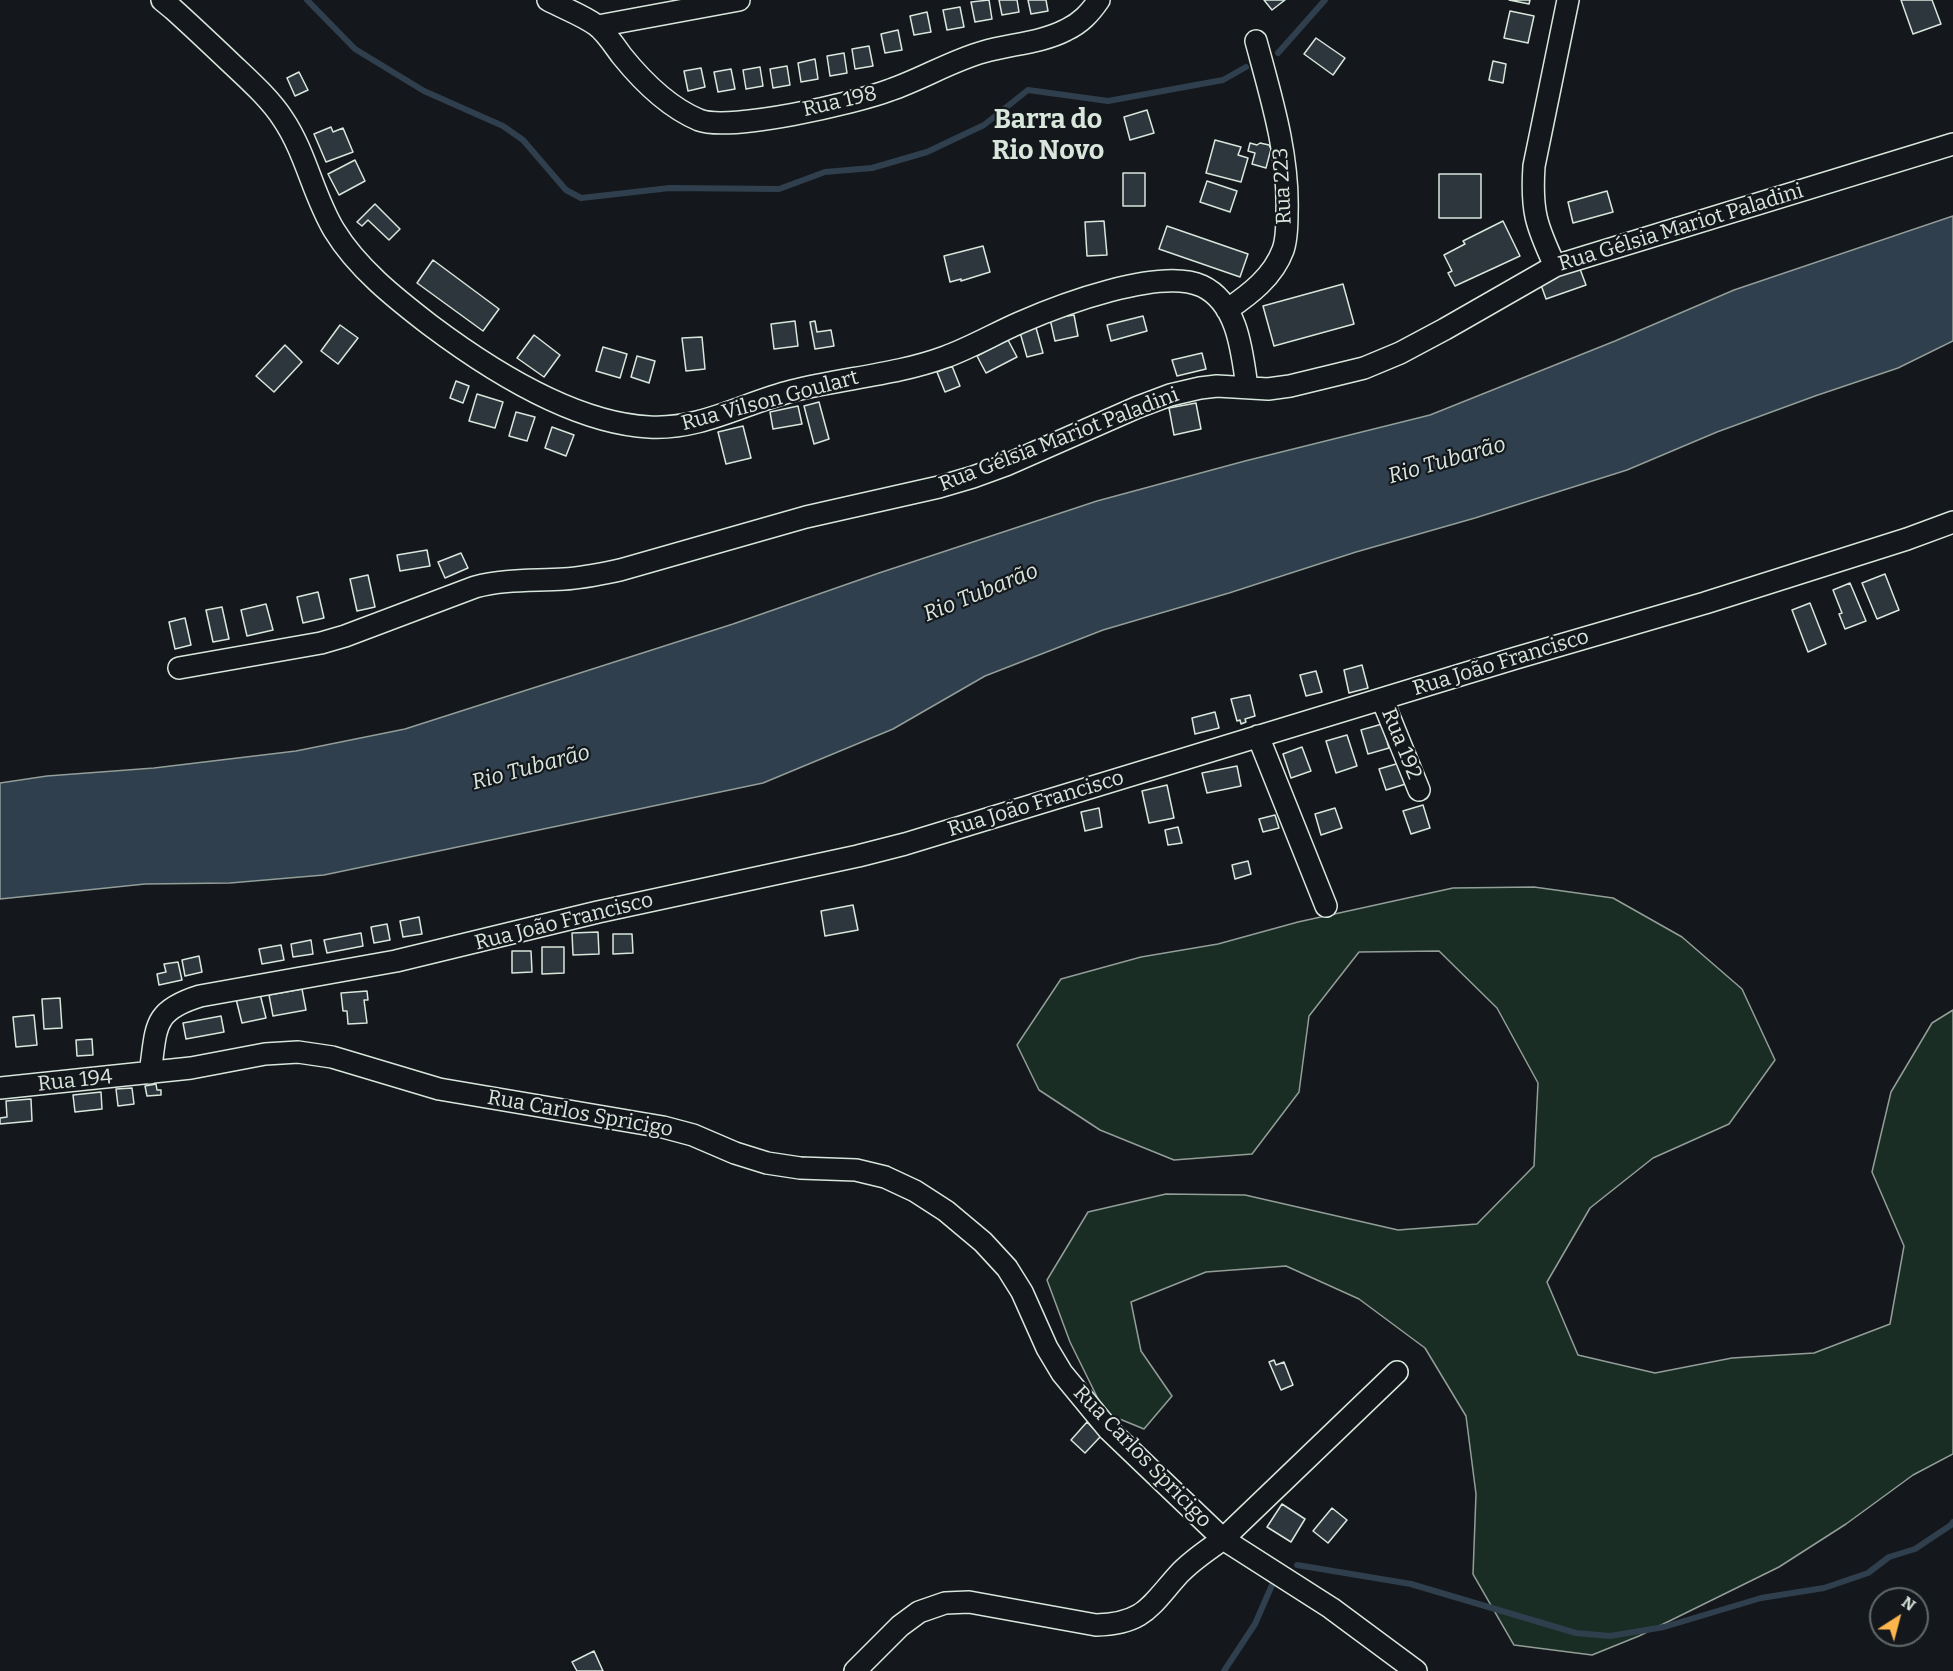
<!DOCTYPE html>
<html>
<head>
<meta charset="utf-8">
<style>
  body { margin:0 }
  #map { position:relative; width:1953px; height:1671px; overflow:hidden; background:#14181c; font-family:Bitter,serif }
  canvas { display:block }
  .north { position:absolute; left:1869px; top:1587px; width:60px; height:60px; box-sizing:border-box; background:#14181c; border:2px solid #626a69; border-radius:50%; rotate:36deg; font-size:16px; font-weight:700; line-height:24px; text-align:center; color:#d8e6dc }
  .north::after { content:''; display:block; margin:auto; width:21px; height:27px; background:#ffb74d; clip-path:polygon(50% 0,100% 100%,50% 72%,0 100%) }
</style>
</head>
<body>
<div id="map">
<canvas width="1953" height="1671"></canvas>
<div class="north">N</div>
</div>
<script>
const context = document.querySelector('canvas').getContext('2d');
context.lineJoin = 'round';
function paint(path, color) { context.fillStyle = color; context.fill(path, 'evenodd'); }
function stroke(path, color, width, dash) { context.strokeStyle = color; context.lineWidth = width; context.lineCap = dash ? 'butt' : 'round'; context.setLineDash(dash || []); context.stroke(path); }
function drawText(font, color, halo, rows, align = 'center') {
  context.font = font + ' Bitter,serif'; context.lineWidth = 4.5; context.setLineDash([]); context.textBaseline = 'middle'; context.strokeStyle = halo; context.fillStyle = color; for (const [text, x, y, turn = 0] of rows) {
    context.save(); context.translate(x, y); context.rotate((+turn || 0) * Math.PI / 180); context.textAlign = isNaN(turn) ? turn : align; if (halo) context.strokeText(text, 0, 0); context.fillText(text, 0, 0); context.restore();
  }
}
const green = new Path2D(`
  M1534,887L1613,898L1682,937L1742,989L1775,1060L1729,1124L1653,1158L1590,1208L1547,1282L1578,1355L1655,1373L1732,1358L1814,1353L1890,1324L1904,1246L1872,1172L1891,1092L1932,1023L1953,1010V1454L1913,1475L1846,1524L1779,1567L1639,1636L1592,1655L1514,1645L1473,1574L1476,1494L1466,1416L1425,1348L1359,1299L1286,1266L1206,1272L1131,1302L1141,1351L1172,1396L1144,1429L1105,1413L1070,1342L1047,1280L1088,1212L1166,1194L1245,1195L1398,1230L1477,1224L1534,1166L1538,1083L1497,1008L1439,951L1359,952L1309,1016L1299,1092L1252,1154L1174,1160L1100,1130L1039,1090L1017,1045L1061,979L1141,957L1218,944L1298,922L1453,888Z`);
paint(green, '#1a2d24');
stroke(green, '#939e99', 1.5);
const water = new Path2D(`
  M1953,216V341L1898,368L1815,396L1717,432L1627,470L1475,518L1356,552L1229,593L1103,630L985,676L893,729L763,783L324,875L230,883L145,884L0,899V783L47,776L154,768L296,751L405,729L733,624L879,573L1097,501L1245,461L1430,415L1615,341L1734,290Z`);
paint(water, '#2f3f4d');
stroke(water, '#939e99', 1.5);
stroke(new Path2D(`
  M307,0L355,49L424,91L503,126L523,140L566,190L581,198L670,188L779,189L825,172L872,168L927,152L984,125L1028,90L1108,101L1223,80L1246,67
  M1278,53L1325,0
  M1297,1565L1411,1584L1576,1633L1610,1636L1664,1627L1761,1598L1824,1588L1868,1573L1889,1557L1915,1549L1951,1525L1953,1522
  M1224,1671L1255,1624L1272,1585`), '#2f3f4d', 6);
const building = new Path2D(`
  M989,0L992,19L975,22L971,2Z
  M999,0H1017L1019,12L1002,15Z
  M1028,0H1046L1048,11L1031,14Z
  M1264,0H1285L1272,10Z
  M1509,0H1530L1529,4Z
  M1901,0H1932L1941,24L1913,34Z
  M960,7L964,27L947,30L943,10Z
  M1510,11L1534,16L1528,43L1504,38Z
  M927,12L931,32L914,35L910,16Z
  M898,30L902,50L885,53L881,34Z
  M1316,38L1345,58L1333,75L1304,54Z
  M869,46L873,66L855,69L852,49Z
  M844,53L847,73L830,76L827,56Z
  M815,59L818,79L801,82L798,63Z
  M1493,61L1506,64L1503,83L1489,80Z
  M787,66L790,85L773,88L770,69Z
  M760,67L763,86L746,89L743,70Z
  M701,68L705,87L688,91L684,71Z
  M731,69L735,89L718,92L714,72Z
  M299,72L308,90L295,96L287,78Z
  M1147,110L1154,133L1130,140L1124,117Z
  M331,127L333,132L343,128L353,152L326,162L314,134Z
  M1215,140L1241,147L1238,155L1248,158L1241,182L1206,173Z
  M1250,143L1257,145L1260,143L1269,145L1271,149L1266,168L1252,164L1255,153L1248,151Z
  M355,160L365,181L339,195L328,174Z
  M1123,173H1145V206H1123Z
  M1439,174H1481V218H1439Z
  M1207,181L1237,191L1230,212L1200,202Z
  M1607,191L1613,212L1573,223L1568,202Z
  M375,204L400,229L389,240L368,220L362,226L357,222Z
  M1104,221L1107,255L1087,256L1085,222Z
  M1503,221L1520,256L1455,286L1448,273L1452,271L1444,255L1465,244L1463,241Z
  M1167,226L1248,254L1240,277L1159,249Z
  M983,246L990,272L961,281V279L950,282L944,256Z
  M433,260L499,309L483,331L417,283Z
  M1580,269L1586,285L1546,299L1540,282Z
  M1343,284L1354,324L1274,346L1263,306Z
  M1074,315L1078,336L1055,341L1050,319Z
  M1143,316L1147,331L1111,341L1107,325Z
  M795,321L798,346L774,349L771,324Z
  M815,321L817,332L831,330L834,346L815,349L810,322Z
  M1035,324L1043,353L1027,357L1019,329Z
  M340,325L358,338L338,364L321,351Z
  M534,335L560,355L544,377L517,358Z
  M702,337L705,369L686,371L682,338Z
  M1008,340L1017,357L986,373L977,356Z
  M285,345L302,362L274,392L256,376Z
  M603,347L627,354L620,378L596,371Z
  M1202,353L1206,369L1177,376L1172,360Z
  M637,356L655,361L649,383L631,377Z
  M952,366L960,386L945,392L937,372Z
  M456,381L469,386L463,403L450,398Z
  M477,394L503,402L495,428L469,421Z
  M819,402L829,439L814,444L804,406Z
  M1196,403L1201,429L1174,435L1169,408Z
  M798,406L802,424L773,429L770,412Z
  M516,412L535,417L527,441L509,436Z
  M743,426L751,458L726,464L718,432Z
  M552,427L574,435L566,456L545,448Z
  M427,550L430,566L400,571L397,555Z
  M461,553L468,568L445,578L438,562Z
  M1885,574L1899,610L1877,619L1862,583Z
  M368,575L375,607L357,611L350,579Z
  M1850,583L1866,621L1845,629L1839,614L1842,613L1833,590Z
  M318,592L324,618L303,623L297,597Z
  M1810,603L1826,644L1808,652L1792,610Z
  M266,604L273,630L247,636L241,610Z
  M222,607L229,639L213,642L206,610Z
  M185,618L191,645L175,649L169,622Z
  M1362,665L1368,688L1349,693L1344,670Z
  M1316,671L1322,692L1306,696L1300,675Z
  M1250,695L1255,716L1245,719L1246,722L1241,724L1240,720L1237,721L1231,699Z
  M1215,712L1219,728L1195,734L1192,718Z
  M1382,724L1389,748L1368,754L1361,730Z
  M1347,735L1357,766L1336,773L1326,741Z
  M1302,747L1311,771L1291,778L1283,754Z
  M1403,762L1409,783L1386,790L1379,769Z
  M1237,766L1241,786L1207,793L1202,773Z
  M1167,785L1174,818L1149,823L1142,791Z
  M1423,805L1430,828L1411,834L1403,811Z
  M1099,808L1102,827L1085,831L1081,812Z
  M1335,808L1342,828L1321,835L1315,814Z
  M1275,815L1279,828L1263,832L1259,819Z
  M1178,827L1182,843L1168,845L1165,830Z
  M1248,861L1251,874L1235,879L1232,865Z
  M853,905L858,930L825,936L821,911Z
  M419,917L422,934L403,937L400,921Z
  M387,924L390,940L374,943L371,927Z
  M598,932L599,954L573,955L572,933Z
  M361,933L363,946L327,953L324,940Z
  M613,934H632L633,953L613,954Z
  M311,940L313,954L293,957L291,944Z
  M281,945L284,960L262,964L259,949Z
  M542,947H564V973L542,974Z
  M512,951H531L532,972L512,973Z
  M199,956L202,972L185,976L182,960Z
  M178,962L182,980L159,985L157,974L166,972L164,964Z
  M302,989L306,1010L273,1016L269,995Z
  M367,991L368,1000H364L367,1023L348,1024L347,1011H343L341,993Z
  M260,994L266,1018L242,1023L236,999Z
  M60,998L62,1028L44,1029L42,999Z
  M34,1015L37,1045L16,1047L13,1017Z
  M221,1016L224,1032L186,1039L183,1023Z
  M92,1039L93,1055L77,1056L76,1040Z
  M156,1084L157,1090H161V1095L147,1096L145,1086Z
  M132,1088L134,1104L118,1106L116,1089Z
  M101,1092L102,1109L75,1112L73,1095Z
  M31,1099L32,1121L0,1124V1118L7,1117L6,1101Z
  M1274,1360L1276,1365L1284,1362L1293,1385L1281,1390L1269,1362Z
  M1087,1422L1101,1436L1085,1453L1071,1440Z
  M1282,1504L1305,1519L1291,1542L1267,1527Z
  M1332,1508L1347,1520L1328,1543L1313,1531Z
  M594,1651L603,1671H577L572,1662Z`);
paint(building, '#2c363c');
stroke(building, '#d8e6dc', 1.5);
const minor = new Path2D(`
  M162,0L173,9C193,27 213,46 233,65C250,81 270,99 283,119C306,153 313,195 334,230C357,268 395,298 430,325C490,370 573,423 649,427C701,430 744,403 792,391C843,378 896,375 945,357C970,348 994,334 1019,323C1060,305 1160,267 1202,286C1238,303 1242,352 1247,387
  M548,0C563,8 582,15 596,25C606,32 615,47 622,56C643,82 668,107 699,120C730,132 856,103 890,90C922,79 951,61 983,52C1010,44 1041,43 1066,30C1081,23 1090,13 1099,0
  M598,26L739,0
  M1555,266C1536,225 1531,211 1534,166L1568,0
  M1227,310C1250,294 1273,277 1283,250C1287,239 1287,225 1287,213C1289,154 1271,97 1256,41
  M179,668L321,643L345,636L475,587C504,579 534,581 564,579C583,578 601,574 620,570L806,517L939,487L973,477L1006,465L1138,407L1170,395L1200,388L1217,386L1268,389L1290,386L1364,368L1400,353L1445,329L1555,266L1953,144
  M1382,699L1419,790
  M1258,736L1326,906
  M150,1073C157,1028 151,1011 200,996L396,961L598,912L858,856L905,844L1516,658L1705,603L1907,539L1953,522
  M0,1088L191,1068L265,1054L298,1052L332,1057L439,1089L663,1127L693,1135L735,1153L767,1163L800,1168L856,1170L885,1177L915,1191L946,1211L983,1242L1007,1268L1022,1292L1047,1348L1062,1373L1109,1430L1223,1539L1331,1608L1416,1671
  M855,1671L900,1626L919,1612L945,1603L969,1602L1096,1625C1144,1624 1150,1606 1179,1574C1192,1560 1208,1550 1223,1539L1397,1372`);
stroke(minor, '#d8e6dc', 24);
stroke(minor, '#14181c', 21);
drawText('21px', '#d8e6dc', '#14181c', [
  ["Rua 198",840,102,-13],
  ["Rua 223",1283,186,-93],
  ["Rua Gélsia Mariot Paladini",1681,228,-17],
  ["Rua Vilson Goulart",770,401,-15],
  ["Rua Gélsia Mariot Paladini",1059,440,-21],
  ["Rua João Francisco",1501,663,-17],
  ["Rua 192",1401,744,68],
  ["Rua João Francisco",1036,804,-17],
  ["Rua João Francisco",564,922,-14],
  ["Rua 194",75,1081,-6],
  ["Rua Carlos Spricigo",580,1114,10],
  ["Rua Carlos Spricigo",1142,1457,46]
]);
drawText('italic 22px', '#d8e6dc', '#14181c', [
  ["Rio Tubarão",1447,461,-16],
  ["Rio Tubarão",981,593,-22],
  ["Rio Tubarão",531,768,-15]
]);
drawText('bold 27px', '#d8e6dc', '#14181c', [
  ["Barra do",1048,120],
  ["Rio Novo",1048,151]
]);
</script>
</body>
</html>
